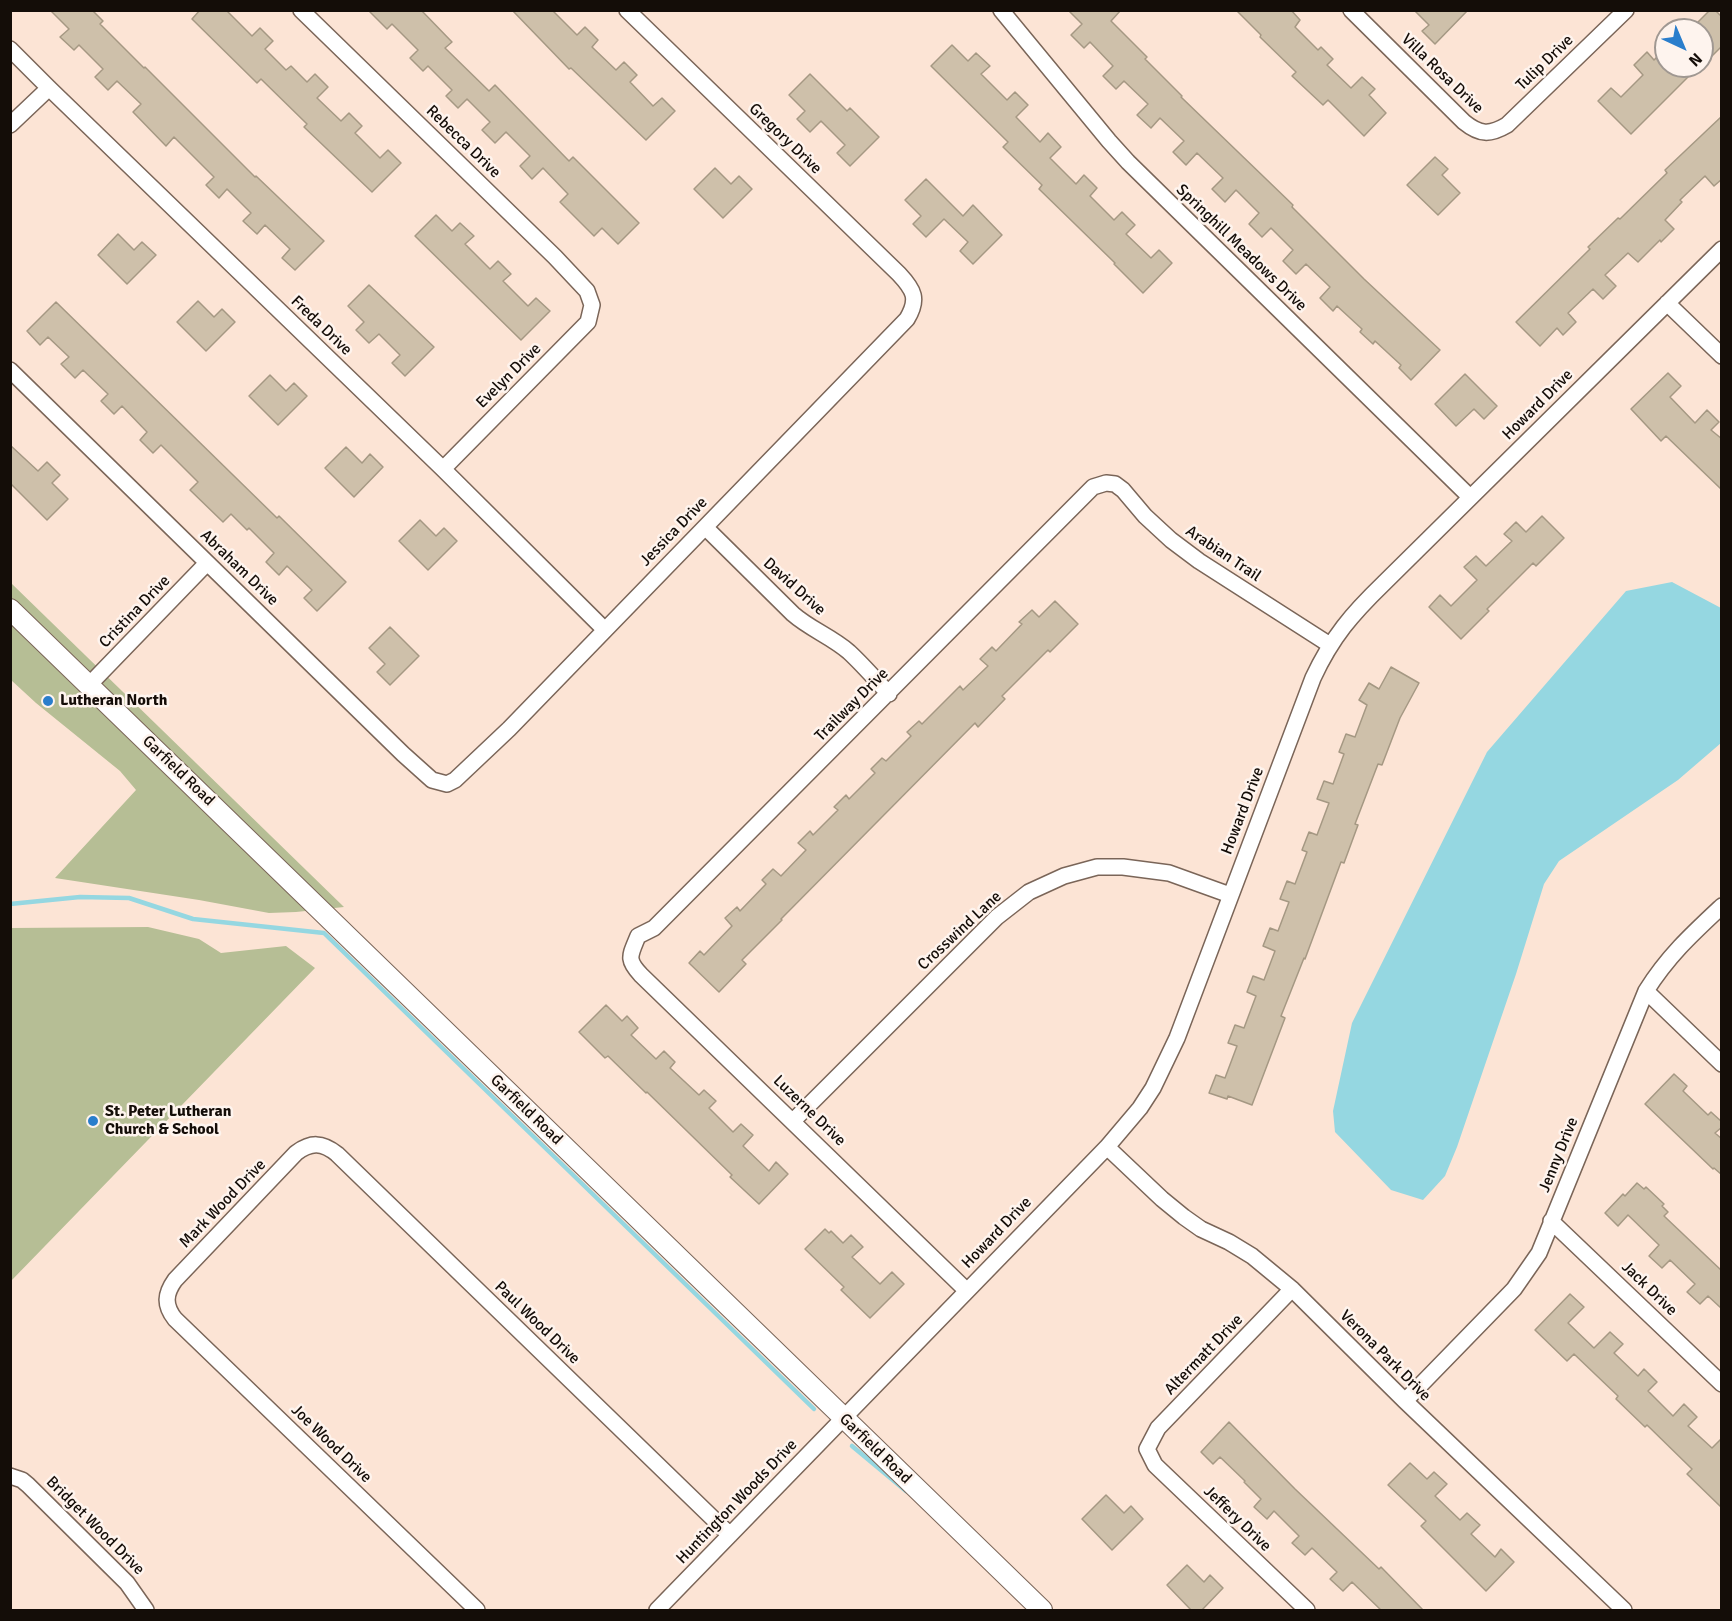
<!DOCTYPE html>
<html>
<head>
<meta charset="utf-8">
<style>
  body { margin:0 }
  #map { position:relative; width:1732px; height:1621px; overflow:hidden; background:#fce4d5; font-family:Signika,sans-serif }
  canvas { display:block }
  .frame { position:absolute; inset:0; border:12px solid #140d08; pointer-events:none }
  .north { position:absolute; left:1654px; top:18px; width:60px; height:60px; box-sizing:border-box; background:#fef4ee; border:2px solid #a09892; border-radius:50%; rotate:136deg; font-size:16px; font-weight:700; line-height:24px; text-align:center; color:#140d08 }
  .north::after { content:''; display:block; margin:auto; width:21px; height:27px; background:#2a7ecc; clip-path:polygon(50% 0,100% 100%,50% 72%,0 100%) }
</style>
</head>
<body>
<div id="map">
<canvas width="1732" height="1621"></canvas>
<div class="frame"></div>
<div class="north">N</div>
</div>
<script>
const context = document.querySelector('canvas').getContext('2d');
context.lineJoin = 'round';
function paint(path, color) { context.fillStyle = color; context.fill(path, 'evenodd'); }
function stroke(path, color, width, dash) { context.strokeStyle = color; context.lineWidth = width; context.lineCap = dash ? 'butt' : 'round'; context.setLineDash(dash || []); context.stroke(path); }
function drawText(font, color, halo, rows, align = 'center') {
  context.font = font + ' Signika,sans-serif'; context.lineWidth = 5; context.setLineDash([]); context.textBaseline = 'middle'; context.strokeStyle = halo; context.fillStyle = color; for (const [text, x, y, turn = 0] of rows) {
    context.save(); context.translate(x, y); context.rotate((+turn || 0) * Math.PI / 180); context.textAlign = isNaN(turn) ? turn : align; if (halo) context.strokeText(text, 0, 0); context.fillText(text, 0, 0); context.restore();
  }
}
paint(new Path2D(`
  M11,583L344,907L296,912L269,913L199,900L55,878L136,790L120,771L36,703L11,680Z
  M148,927L199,939L221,953L286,946L315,968L11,1281V928Z`), '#b6be95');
paint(new Path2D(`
  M1672,582L1721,608V743L1678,780L1559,861L1544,884L1516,974L1457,1147L1445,1176L1423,1200L1391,1190L1335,1132L1333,1111L1352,1023L1487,752L1626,591Z`), '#95d7e1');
stroke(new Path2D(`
  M10,904L80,897L129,898L193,919L324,933L814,1409
  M852,1446L906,1491`), '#95d7e1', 4.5);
const building = new Path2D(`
  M50,10H92L103,21L100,24L144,68L145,67L255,177L256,176L324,241L295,270L282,258L290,249L265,225L257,234L243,221L251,213L227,189L219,198L206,185L214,177L174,137L166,146L133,112L141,104L117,81L108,90L95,77L103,69L79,45L74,50L60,37L69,29Z
  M200,10H226L252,36L260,28L273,41L265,49L286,70L291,66L307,82L315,74L328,87L317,98L341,121L349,113L362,126L355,133L380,158L388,150L401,163L372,192L304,127L307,124L261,79L257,83L192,19Z
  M368,10H421L452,42L445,48L489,91L495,85L569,161L573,157L639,223L618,244L602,228L594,236L560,202L568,194L543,168L532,179L520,166L530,156L506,132L495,143L482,130L490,122L467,99L458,108L446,96L452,90L428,66L423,71L410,58L418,50L392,24L387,29Z
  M512,10H552L577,35L585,27L598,40L592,47L616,70L624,62L637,75L630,82L653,106L662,98L675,111L646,140L571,68L569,69Z
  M1068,10H1121L1111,21L1147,57L1145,59L1182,96L1181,97L1293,205L1292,207L1364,279L1440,350L1411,380L1399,368L1401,365L1375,341L1373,344L1360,332L1362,329L1337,306L1333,311L1320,298L1330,287L1306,264L1296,274L1283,261L1293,250L1271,228L1262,237L1249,224L1259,213L1236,190L1225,202L1212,189L1223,178L1197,153L1186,165L1173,152L1184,141L1160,118L1151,128L1137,115L1148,104L1124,81L1116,89L1103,76L1113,66L1090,42L1084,48L1071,35L1082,24Z
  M1236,10H1291L1300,20L1295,27L1318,50L1321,47L1333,59L1327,65L1351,88L1362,77L1375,89L1369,95L1386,113L1364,136L1328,100L1323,105L1292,76L1296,72L1260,37L1261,35Z
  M1414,10H1468L1435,44L1422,31L1429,25Z
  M1710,10H1715L1722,17V46L1702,66V30H1690Z
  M952,45L968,61L976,53L990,66L981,74L1007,100L1015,92L1028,105L1016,117L1040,142L1048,133L1061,147L1050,158L1076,184L1084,175L1097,188L1090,196L1114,220L1122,212L1135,225L1126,234L1151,258L1159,250L1172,263L1143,293L1114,264L1115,263L1039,189L1042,185L1003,147L1008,142L931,66Z
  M1666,48V66H1699L1631,134L1598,101L1611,88L1621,97L1643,75L1634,65L1647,52L1654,60Z
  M810,74L847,111L850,108L879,137L850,166L837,153L845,145L821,121L810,132L797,119L805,111L789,95Z
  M1722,116V179L1714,186L1705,176L1680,200L1682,202L1665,220L1674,229L1661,242L1660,240L1638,262L1628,253L1605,275L1616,286L1603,299L1593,289L1568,313L1576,322L1563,335L1557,328L1540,346L1516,322L1590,249L1588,247L1618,218L1620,219L1667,173L1665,170Z
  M1435,157L1448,169L1442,175L1460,193L1438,215L1407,185Z
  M715,168L731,184L739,176L752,189L723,218L694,189Z
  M926,179L963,216L973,205L1002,235L973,264L960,251L968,242L944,219L926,237L913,224L921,216L905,200Z
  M436,215L452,231L460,223L474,236L465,244L490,269L498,261L511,274L503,281L528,306L536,298L550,311L521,340L415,236Z
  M118,234L134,250L142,242L156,255L127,284L98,255Z
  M369,285L434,347L405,376L392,363L400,355L379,334L369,343L356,330L364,322L348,306Z
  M198,301L214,317L222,309L235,322L206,351L177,322Z
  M56,302L277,518L279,516L346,582L317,611L304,598L312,590L287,566L279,575L266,562L274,553L249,528L247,530L231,514L223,522L190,490L198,482L161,445L153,453L140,440L147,432L122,406L114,414L101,401L108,394L83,370L75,378L61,364L69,357L48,337L40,345L27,331Z
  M1668,373L1681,386L1670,397L1695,423L1707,410L1719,422L1711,430L1722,439V490L1666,436L1661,441L1631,409Z
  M1465,374L1497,406L1484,419L1474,409L1456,426L1435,404Z
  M270,375L286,391L294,383L307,396L278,425L249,396Z
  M10,445L38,471L47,462L60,475L52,483L68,499L47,520L10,483Z
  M346,447L362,463L370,454L383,467L354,497L325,468Z
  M1542,516L1564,538L1536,566L1533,563L1487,609L1489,611L1461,639L1429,607L1440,595L1451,606L1477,580L1464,567L1476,556L1486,566L1512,541L1504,534L1516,522L1526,532Z
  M420,520L436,536L444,528L457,541L428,570L399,541Z
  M1055,601L1078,624L1050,652L1048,650L1002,696L1005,699L978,727L975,723L781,919L782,920L742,960L746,964L719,992L689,963L700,951L704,955L732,926L725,918L737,907L740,911L766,884L762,880L773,869L781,876L806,850L798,843L810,831L813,835L838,810L834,807L846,795L849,799L875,773L871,769L882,758L886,761L911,736L907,732L919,721L922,724L960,686L963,690L988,666L980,659L992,647L996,651L1022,624L1019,622L1032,610L1039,617Z
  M390,627L419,656L390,685L377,672L385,664L369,648Z
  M1391,667L1419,683L1400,718L1382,765L1378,764L1355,824L1358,825L1344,863L1341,862L1305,959L1304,958L1281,1016L1285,1018L1252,1105L1228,1096L1227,1099L1209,1093L1216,1075L1225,1078L1237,1046L1228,1043L1235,1025L1244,1028L1256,996L1247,992L1253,976L1264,980L1275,951L1263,946L1270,928L1278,931L1289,902L1280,899L1287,881L1295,884L1307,852L1302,850L1309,832L1317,835L1329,803L1317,799L1324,781L1333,784L1344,754L1339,752L1346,734L1355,737L1367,705L1359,700L1369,683L1379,689Z
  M606,1005L622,1021L627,1016L638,1028L631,1035L656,1059L664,1051L675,1062L670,1068L699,1095L704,1090L716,1101L709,1108L733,1132L741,1124L753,1135L743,1146L769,1171L776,1162L788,1174L759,1204L730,1177L732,1175L647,1092L646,1093L608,1056L605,1058L579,1032Z
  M1674,1074L1687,1086L1683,1091L1708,1115L1711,1112L1722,1122V1127L1715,1133L1722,1139V1175L1714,1168L1713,1169L1645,1104Z
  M1637,1183L1644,1189L1646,1187L1664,1204L1662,1206L1668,1212L1664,1216L1722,1271V1309L1708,1296L1700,1304L1687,1292L1695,1284L1670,1260L1662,1268L1649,1256L1659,1245L1628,1215L1618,1226L1605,1213L1623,1194L1625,1196Z
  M825,1229L829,1233L831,1231L843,1243L851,1235L863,1247L852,1257L880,1284L892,1272L904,1284L870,1318L841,1290L844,1287L805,1249Z
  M1570,1294L1584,1307L1568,1323L1594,1348L1610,1332L1623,1344L1614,1353L1638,1376L1644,1369L1657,1382L1648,1391L1673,1416L1684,1404L1697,1417L1688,1426L1712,1448L1722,1438V1508L1687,1474L1692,1469L1647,1425L1645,1427L1616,1399L1618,1396L1574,1354L1567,1361L1535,1330Z
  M1229,1422L1295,1489L1379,1569L1381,1567L1424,1611H1382L1352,1582L1343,1591L1330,1579L1337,1572L1312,1548L1305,1555L1292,1543L1299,1536L1274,1511L1267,1519L1254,1507L1261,1499L1244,1482L1245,1481L1220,1457L1213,1464L1201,1452Z
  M1410,1463L1427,1479L1434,1472L1447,1484L1435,1496L1460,1520L1467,1513L1480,1525L1471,1534L1495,1557L1501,1549L1514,1562L1486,1591L1421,1526L1426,1521L1388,1485Z
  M1106,1495L1124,1513L1131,1506L1143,1519L1112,1550L1082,1519Z
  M1187,1565L1204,1582L1210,1575L1223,1588L1201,1611H1192L1167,1585Z`);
paint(building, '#cec0aa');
stroke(building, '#a59883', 1.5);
const minor = new Path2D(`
  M301,10L555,257L587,291L592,305L588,322L443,469
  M1001,10L1109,141L1128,162L1470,497
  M1351,10L1464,122C1480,135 1490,135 1507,125L1626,10
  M10,49L49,88L443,469L605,630
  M10,125L49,88
  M1667,303L1722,356
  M10,370L403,754L432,780L447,784L455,780L509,729L907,319C919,299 914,290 899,274L627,10
  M705,527L793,614C810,629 832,637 849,652C863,665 876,680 889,694
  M89,685L207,563
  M1646,991L1722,1064
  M793,1121L997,917L1029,892L1064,876L1097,867H1123L1169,873L1230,895
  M1107,1147L1162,1199L1184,1217L1201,1229L1229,1242L1252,1256L1292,1289L1405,1401L1624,1610
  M1551,1221L1722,1384
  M1292,1289L1158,1428L1147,1449L1155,1465L1307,1610
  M967,1291L641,975C626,959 630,956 638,936L654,928L1093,487L1106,483L1115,484L1123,490L1145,516L1171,540L1199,561L1330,645
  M1405,1401L1514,1289L1539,1253L1646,991C1668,956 1692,934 1722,906
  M10,1476L22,1480L28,1485L127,1583L146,1610
  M477,1610L175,1319C164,1305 165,1294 175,1280L296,1153C311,1142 322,1142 337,1154L730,1535
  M657,1610L1107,1147L1140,1108L1153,1088L1177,1038L1313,678C1332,637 1352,614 1384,583L1722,249`);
const tertiary = new Path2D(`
  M10,609L1042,1610`);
stroke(minor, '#7a6558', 18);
stroke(tertiary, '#7a6558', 22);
stroke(minor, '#fff', 15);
stroke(tertiary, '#fff', 20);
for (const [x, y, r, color] of [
  [48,701,6,"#2a7ecc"],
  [93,1121,6,"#2a7ecc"]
]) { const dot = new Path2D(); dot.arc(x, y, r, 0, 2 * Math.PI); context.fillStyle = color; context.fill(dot); stroke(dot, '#fef4ee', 2); }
drawText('16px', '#140d08', '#fef4ee', [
  ["Tulip Drive",1545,63,-44],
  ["Villa Rosa Drive",1442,74,44],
  ["Gregory Drive",785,139,44],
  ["Rebecca Drive",463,142,44],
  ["Springhill Meadows Drive",1241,248,44],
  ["Freda Drive",321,326,44],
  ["Evelyn Drive",509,376,-45],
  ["Howard Drive",1538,405,-45],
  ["Jessica Drive",674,532,-46],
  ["Arabian Trail",1223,554,34],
  ["Abraham Drive",239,568,44],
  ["David Drive",794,587,42],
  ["Cristina Drive",135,612,-46],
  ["Trailway Drive",852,705,-45],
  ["Garfield Road",178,771,44],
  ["Howard Drive",1243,811,-69],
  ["Crosswind Lane",960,931,-43],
  ["Garfield Road",526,1110,44],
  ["Luzerne Drive",809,1111,44],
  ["Jenny Drive",1559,1155,-68],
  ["Mark Wood Drive",223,1204,-46],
  ["Howard Drive",997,1233,-46],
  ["Jack Drive",1649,1289,44],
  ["Paul Wood Drive",537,1323,44],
  ["Altermatt Drive",1204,1355,-46],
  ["Verona Park Drive",1385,1356,45],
  ["Joe Wood Drive",331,1444,44],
  ["Garfield Road",875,1449,44],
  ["Huntington Woods Drive",737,1502,-46],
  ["Jeffery Drive",1237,1519,44],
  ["Bridget Wood Drive",95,1526,45]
]);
drawText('bold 16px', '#140d08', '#fef4ee', [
  ["Lutheran North",60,701],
  ["St. Peter Lutheran",105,1112],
  ["Church & School",105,1130]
], 'left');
</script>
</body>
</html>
